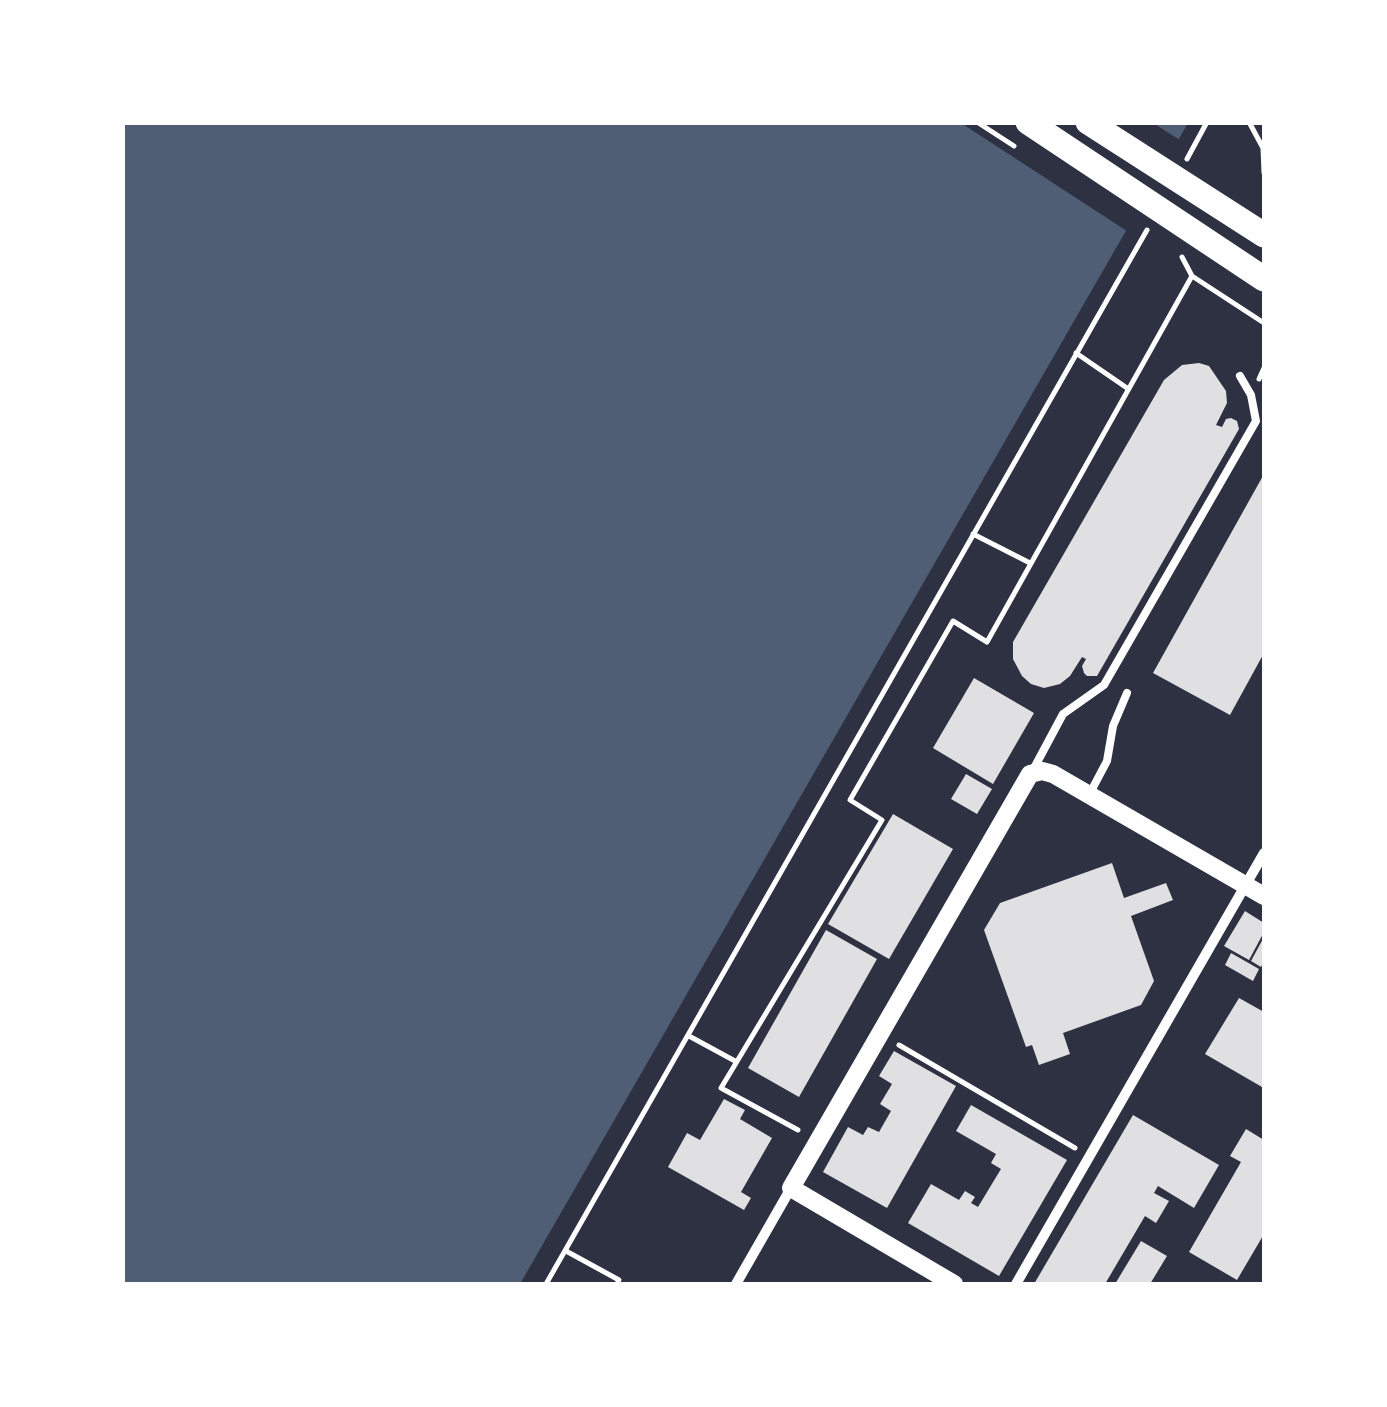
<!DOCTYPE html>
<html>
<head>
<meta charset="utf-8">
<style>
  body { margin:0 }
  #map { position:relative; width:1387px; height:1407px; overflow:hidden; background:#2d3142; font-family:Quicksand,sans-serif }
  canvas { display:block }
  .frame { position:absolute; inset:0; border:125px solid #fff; pointer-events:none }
</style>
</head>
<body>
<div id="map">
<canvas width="1387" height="1407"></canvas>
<div class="frame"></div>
</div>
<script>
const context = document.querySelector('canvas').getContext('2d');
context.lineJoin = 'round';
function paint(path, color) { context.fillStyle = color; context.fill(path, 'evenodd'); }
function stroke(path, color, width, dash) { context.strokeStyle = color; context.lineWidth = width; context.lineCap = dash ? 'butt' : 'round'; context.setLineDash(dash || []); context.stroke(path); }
paint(new Path2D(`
  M122,123H1188L520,1284H123Z`), '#4f5d75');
paint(new Path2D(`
  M961,123H1153L1183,142L1130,233Z`), '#2d3142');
paint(new Path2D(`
  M1199,363L1209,366L1226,391L1227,403L1216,425L1222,427L1226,419L1231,418L1237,421L1239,429L1097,676H1087L1084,673L1082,666L1086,659L1082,657L1070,676L1060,684L1044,688L1031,684L1022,676L1013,659V642L1164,380L1182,365Z
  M1264,474V653L1230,715L1153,673Z
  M974,678L1034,713L993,784L933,748Z
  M966,774L992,789L977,814L951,799Z
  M893,814L953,849L889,959L828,924Z
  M1112,863L1124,898L1166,883L1173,900L1131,916L1154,981L1141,1005L1063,1033L1070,1054L1039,1065L1032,1045L1026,1047L984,930L1000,903Z
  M1245,911L1264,923V932L1249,960L1224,946Z
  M826,930L877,959L799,1097L748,1068Z
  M1264,937V961L1261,967L1251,961Z
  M1231,953L1259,969L1253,981L1225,965Z
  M1239,998L1264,1012V1082L1262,1087L1205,1054Z
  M894,1051L956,1086L887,1208L823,1172L848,1127L863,1135L868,1127L879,1132L891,1111L880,1104L892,1084L879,1076Z
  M724,1099L745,1110L740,1119L772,1138L741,1192L751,1198L744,1210L668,1167L687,1133L700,1140Z
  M971,1105L1067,1160L999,1276L908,1223L931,1184L959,1200L965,1191L975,1197L971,1203L978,1207L1001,1169L991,1163L996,1154L956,1131Z
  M1133,1115L1219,1165L1194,1208L1158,1186L1154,1193L1169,1201L1156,1223L1145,1216L1105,1284H1034Z
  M1246,1129L1264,1140V1234L1237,1280L1189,1252L1241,1162L1230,1156Z
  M1141,1241L1167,1256L1150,1284H1115Z`), '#e0e0e3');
stroke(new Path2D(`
  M977,122L1014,146
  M1249,122L1263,148L1264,173
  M1187,159L1207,122
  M1182,257L1192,276
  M1076,353L1127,388
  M1259,379L1264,368
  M973,534L1030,563
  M689,1036L735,1061
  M899,1045L1075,1148
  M798,1130L721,1088L882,820L850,800L953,621L987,642L1192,276L1264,323
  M566,1251L619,1280L617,1284
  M546,1284L1147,230`), '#fff', 5);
stroke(new Path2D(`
  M1033,770L1063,714L1104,685L1256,421L1251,395L1240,376
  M1089,795L1107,761L1113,726L1127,693`), '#fff', 8);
stroke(new Path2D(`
  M736,1284L791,1188
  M1016,1284L1264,853`), '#fff', 10);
stroke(new Path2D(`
  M954,1284L791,1188L1030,774L1042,771L1053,774L1264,896`), '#fff', 18);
stroke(new Path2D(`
  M1028,122L1264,279
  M1088,122L1264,235`), '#fff', 25);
</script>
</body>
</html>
